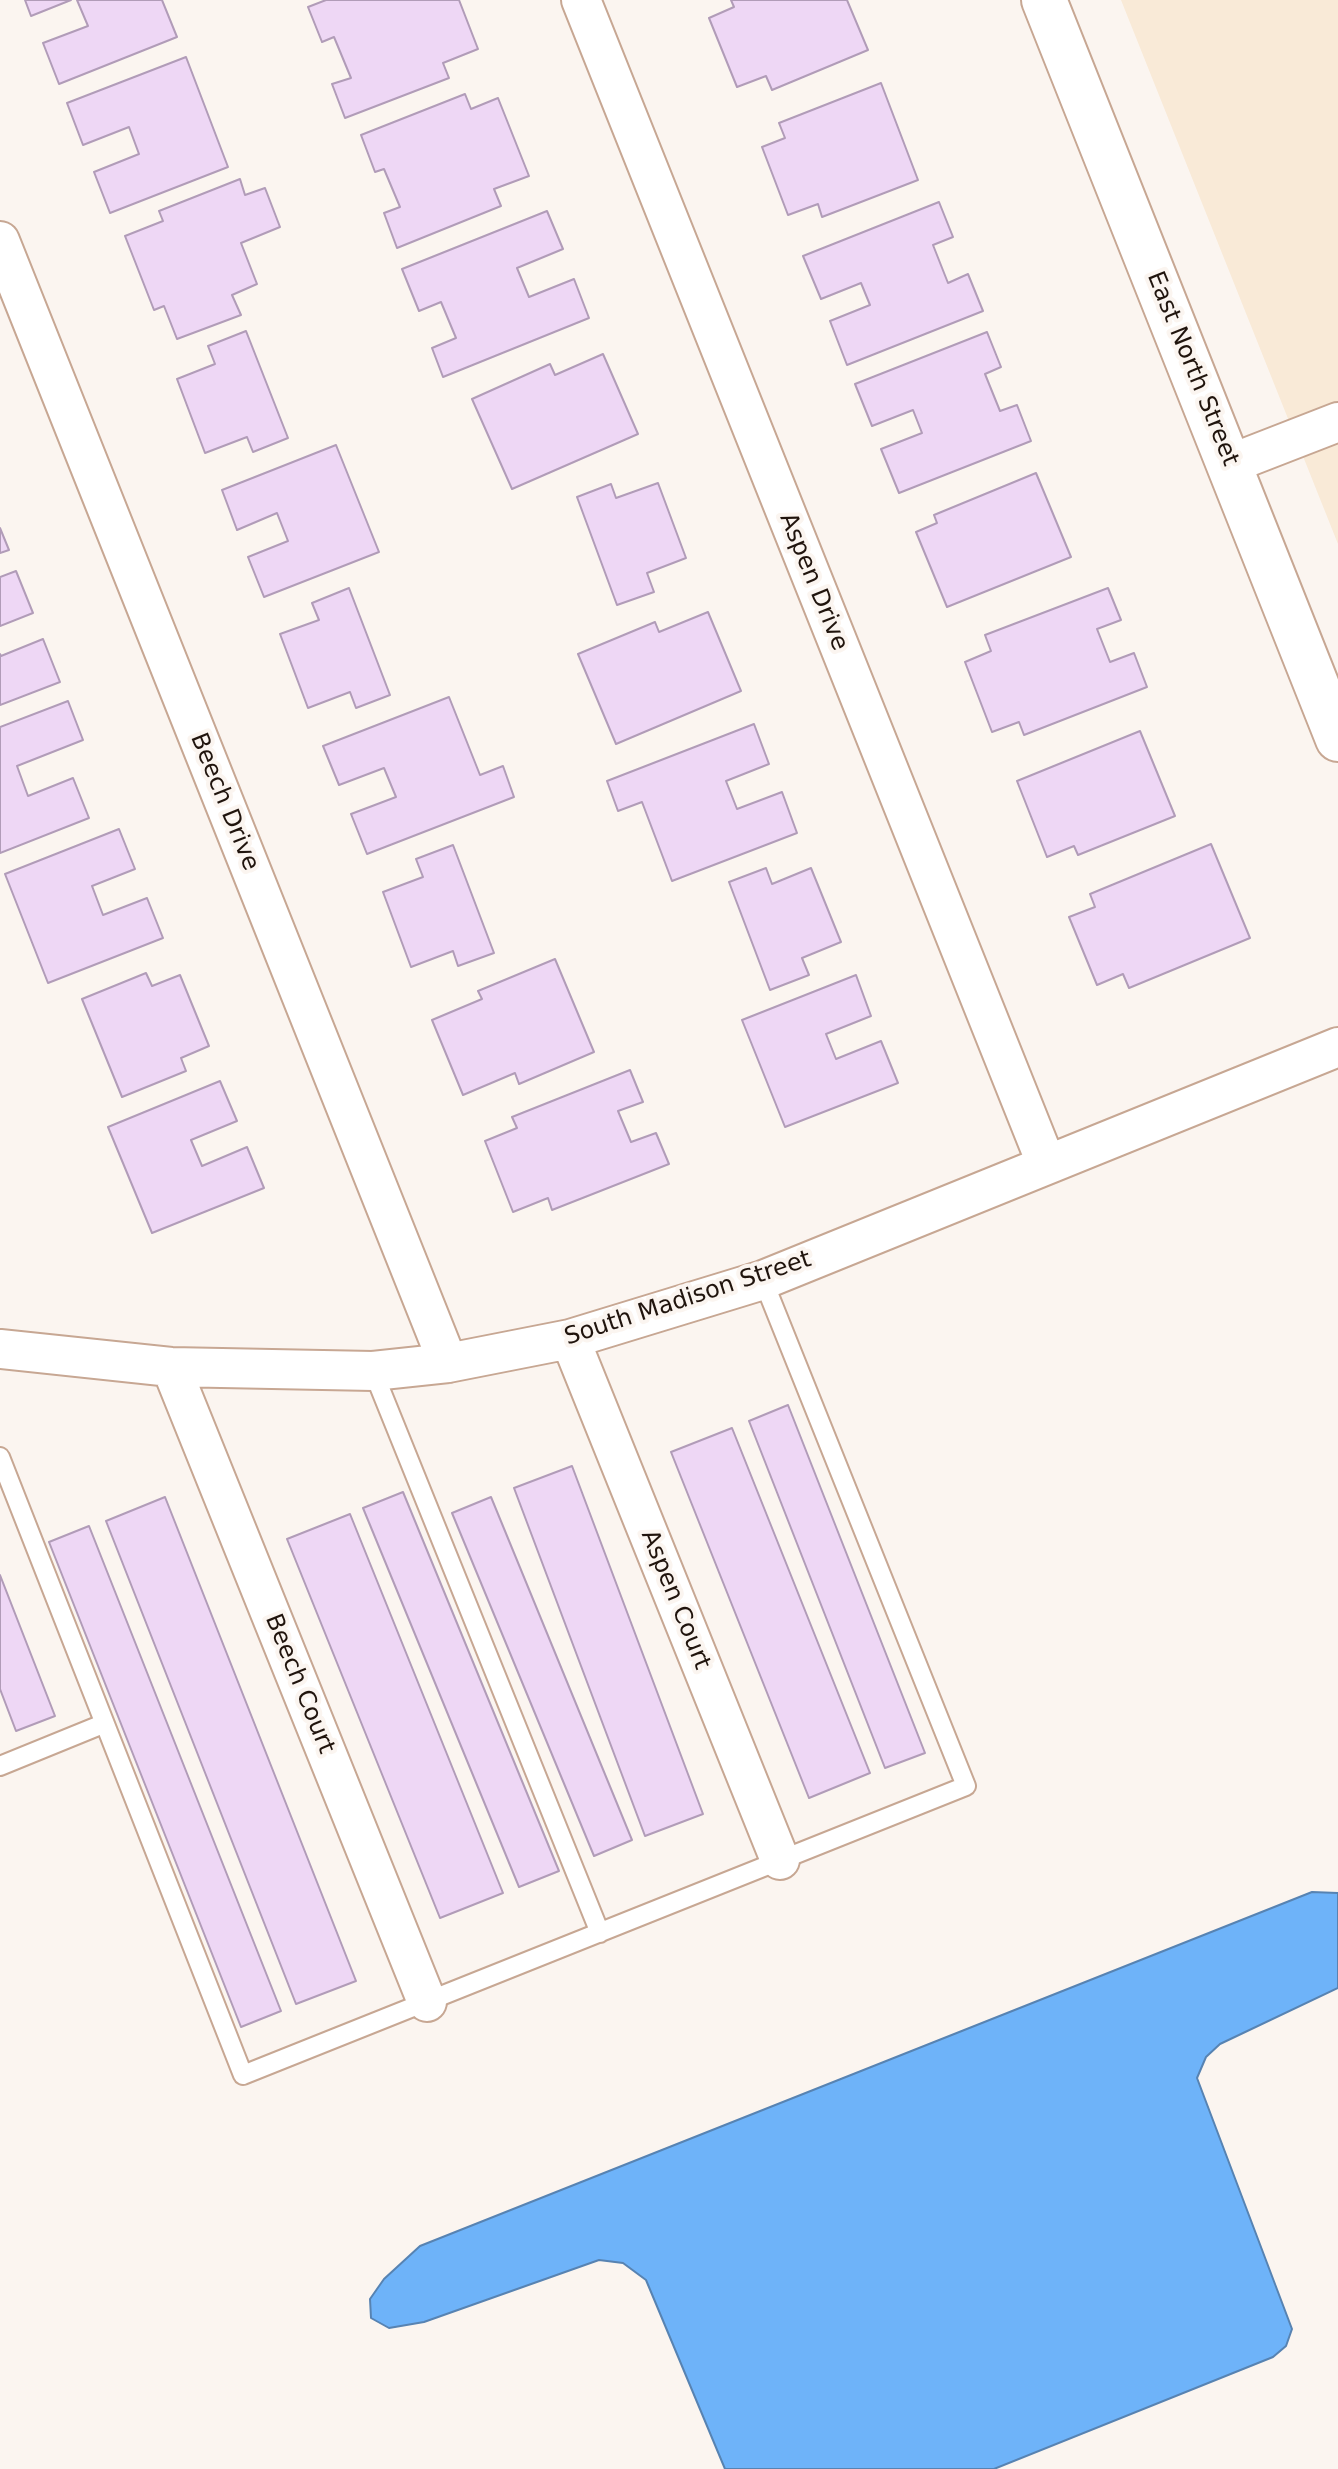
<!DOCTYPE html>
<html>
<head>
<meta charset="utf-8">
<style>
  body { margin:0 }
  canvas { display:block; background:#fbf5f0 }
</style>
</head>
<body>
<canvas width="1338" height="2469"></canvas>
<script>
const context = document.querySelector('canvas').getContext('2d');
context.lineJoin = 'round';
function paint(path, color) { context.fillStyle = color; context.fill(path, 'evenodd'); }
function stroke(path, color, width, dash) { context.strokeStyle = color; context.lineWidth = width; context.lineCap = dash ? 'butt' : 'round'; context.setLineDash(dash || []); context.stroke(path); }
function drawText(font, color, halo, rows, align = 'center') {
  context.font = font + ' "DejaVu Sans",sans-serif'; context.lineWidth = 8; context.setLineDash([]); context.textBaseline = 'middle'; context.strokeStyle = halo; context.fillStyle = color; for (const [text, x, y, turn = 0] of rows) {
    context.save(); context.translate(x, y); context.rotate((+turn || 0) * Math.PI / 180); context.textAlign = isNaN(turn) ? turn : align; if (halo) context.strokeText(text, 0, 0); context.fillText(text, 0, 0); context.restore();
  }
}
paint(new Path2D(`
  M1121,0H1338V544Z`), '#f9ead7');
const water = new Path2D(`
  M1312,1892L1338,1893V1988L1220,2044L1206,2057L1197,2078L1292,2329L1286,2346L1273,2357L994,2469H725L646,2280L623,2263L599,2260L424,2322L389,2328L371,2318L370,2299L384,2279L420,2246Z`);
paint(water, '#6eb3f9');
stroke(water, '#5783b2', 2);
const building = new Path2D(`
  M25,0H71L31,16Z
  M77,0H162L177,37L59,84L43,43L88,26Z
  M326,0H459L478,49L443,63L449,78L345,118L332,84L351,78L334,37L322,42L308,7Z
  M731,0H847L868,50L772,90L766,76L737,87L709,18L734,7Z
  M186,57L228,167L110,213L94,172L139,154L129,127L83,145L67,103Z
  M881,83L918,180L822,217L818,204L788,215L762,147L785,138L779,123Z
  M465,94L471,109L498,98L529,176L494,189L501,206L397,248L384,213L400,207L384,169L375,172L361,135Z
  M240,179L245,195L265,188L280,227L241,243L257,284L232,295L241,315L177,339L164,306L154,310L125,236L163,221L159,211Z
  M939,202L953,237L933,245L948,283L968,274L983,311L847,365L830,321L870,305L861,283L821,299L803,256Z
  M547,211L563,249L517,268L529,297L574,279L589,318L443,377L432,348L456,338L441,302L419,311L402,269Z
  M246,331L288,438L253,452L247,437L205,453L177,379L215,364L208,346Z
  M987,332L1001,367L985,374L1000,411L1017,405L1031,441L899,493L881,449L922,433L913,410L872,426L855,384Z
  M603,354L638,434L512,489L472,399L550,364L555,375Z
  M336,445L379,552L264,597L248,557L288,541L277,513L237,530L222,490Z
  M1036,473L1071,557L947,607L916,532L937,523L934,515Z
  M658,483L686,558L647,573L654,592L617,605L577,497L611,484L616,498Z
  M0,528L9,550L0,553Z
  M16,571L33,613L0,626V577Z
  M349,588L390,695L356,708L350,692L308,708L280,634L319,620L312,603Z
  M1108,588L1121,620L1097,629L1110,662L1134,653L1147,687L1024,735L1019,722L992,732L965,662L991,651L985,635Z
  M708,612L741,691L616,744L578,654L655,622L659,632Z
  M43,639L60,682L0,705V654L1,656Z
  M449,697L480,775L503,766L514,797L367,854L351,814L396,797L384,768L339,785L323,746Z
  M68,701L83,740L17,766L28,796L73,778L89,818L0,853V727Z
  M754,724L769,764L726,781L737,809L782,792L797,833L672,881L642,802L618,811L607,781Z
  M1140,731L1175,816L1078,855L1074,846L1047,857L1017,781Z
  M119,829L135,869L92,886L103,915L147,898L163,938L48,983L5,874Z
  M1211,844L1250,938L1129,988L1123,974L1097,985L1069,917L1095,907L1090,894Z
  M453,845L494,953L458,966L453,951L411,967L383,892L423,877L416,859Z
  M766,868L772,884L811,868L841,942L802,958L809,975L770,990L729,882Z
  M555,959L594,1052L519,1084L515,1073L463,1095L432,1020L482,999L478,991Z
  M146,973L152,986L180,975L209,1046L181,1058L186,1071L122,1097L82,999Z
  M856,975L871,1016L826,1034L836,1059L881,1041L898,1083L785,1127L742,1020Z
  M630,1070L643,1102L618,1111L631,1142L656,1133L669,1164L552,1210L548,1198L513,1212L485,1141L517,1128L512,1117Z
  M220,1081L237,1121L191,1140L202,1166L247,1147L264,1188L152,1233L108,1127Z
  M788,1405L925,1753L885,1768L749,1421Z
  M732,1428L870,1773L809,1798L671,1452Z
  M572,1466L703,1814L645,1836L514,1488Z
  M403,1492L559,1871L519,1887L363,1508Z
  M165,1497L356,1981L296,2004L106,1521Z
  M491,1497L632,1840L594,1856L452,1513Z
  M350,1514L503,1893L440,1918L287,1539Z
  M89,1526L281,2011L241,2027L49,1542Z
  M0,1575L55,1716L16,1731L0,1689Z`);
paint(building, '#eed7f5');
stroke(building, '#b19cb8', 2);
const service = new Path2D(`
  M373,1371L600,1933
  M0,1457L243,2075L966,1786L763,1280
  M0,1766L103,1724`);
const minor = new Path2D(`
  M581,0L1046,1163
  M0,241L448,1363
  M1230,464L1338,422
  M570,1339L780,1860
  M0,1349L171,1367L373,1371L448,1363L570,1339L763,1280L1338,1047
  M171,1367L427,2002`);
const tertiary = new Path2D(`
  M1044,0L1338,739`);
stroke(service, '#c7a793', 22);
stroke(minor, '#c7a793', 42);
stroke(tertiary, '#c7a793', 48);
stroke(service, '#fff', 18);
stroke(minor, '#fff', 38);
stroke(tertiary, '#fff', 44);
drawText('24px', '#20140d', '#fbf5f0', [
  ["East North Street",1192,369,68],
  ["Aspen Drive",813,582,68],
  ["Beech Drive",224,802,68],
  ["South Madison Street",688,1299,-18],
  ["Aspen Court",675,1600,68],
  ["Beech Court",299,1684,68]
]);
</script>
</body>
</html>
